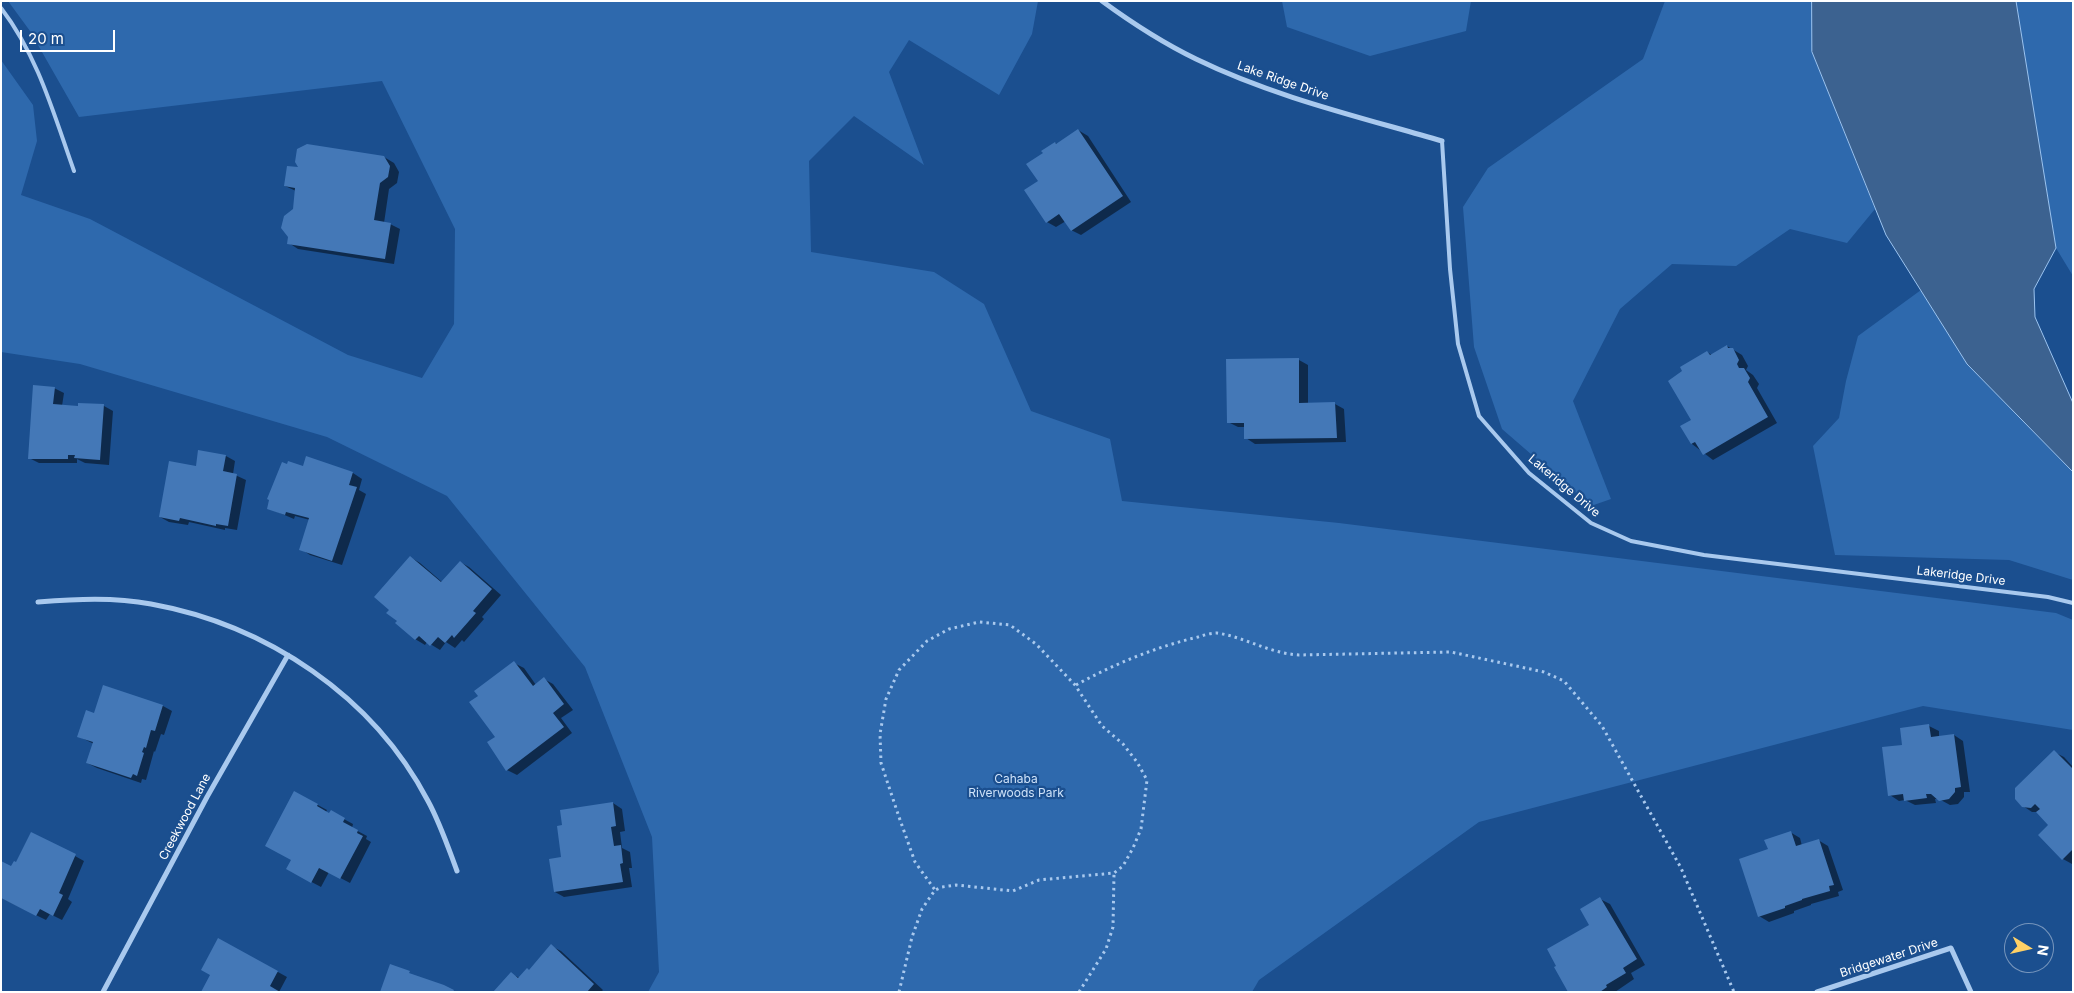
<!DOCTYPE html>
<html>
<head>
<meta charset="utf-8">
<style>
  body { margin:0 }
  #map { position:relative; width:2074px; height:993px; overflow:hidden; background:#1b4f8f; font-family:Inter,sans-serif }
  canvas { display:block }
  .frame { position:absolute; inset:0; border:2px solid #fff; pointer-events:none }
  .north { position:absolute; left:2004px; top:923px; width:50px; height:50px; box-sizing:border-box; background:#1b4f8f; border:1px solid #7695bc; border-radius:50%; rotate:99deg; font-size:14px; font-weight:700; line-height:20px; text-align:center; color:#fff }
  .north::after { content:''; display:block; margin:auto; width:18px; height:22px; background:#ffd166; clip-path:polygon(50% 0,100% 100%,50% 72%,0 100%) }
  .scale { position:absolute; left:20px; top:30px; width:95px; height:22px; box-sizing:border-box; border:2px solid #fff; border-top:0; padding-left:6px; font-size:15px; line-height:18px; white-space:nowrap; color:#fff; -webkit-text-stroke:4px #1b4f8f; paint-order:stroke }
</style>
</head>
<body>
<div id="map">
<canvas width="2074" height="993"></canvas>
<div class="frame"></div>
<div class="north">N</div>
<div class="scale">20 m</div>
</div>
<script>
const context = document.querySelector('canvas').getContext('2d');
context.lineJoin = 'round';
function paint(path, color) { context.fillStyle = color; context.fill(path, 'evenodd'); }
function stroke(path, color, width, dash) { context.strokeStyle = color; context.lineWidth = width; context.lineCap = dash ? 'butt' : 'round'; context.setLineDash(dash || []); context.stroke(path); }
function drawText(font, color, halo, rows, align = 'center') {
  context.font = font + ' Inter,sans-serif'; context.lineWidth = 4.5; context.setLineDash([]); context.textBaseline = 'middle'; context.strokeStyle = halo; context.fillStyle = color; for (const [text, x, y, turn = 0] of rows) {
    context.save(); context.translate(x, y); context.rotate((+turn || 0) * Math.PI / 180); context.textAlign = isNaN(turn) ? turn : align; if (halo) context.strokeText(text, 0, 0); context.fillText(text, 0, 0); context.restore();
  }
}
paint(new Path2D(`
  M8,1H1038L1032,34L999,95L909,40L889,72L924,165L854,116L809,161L811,252L934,272L984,304L1031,411L1110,439L1122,501L1339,523L2056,613L2073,620V730L1923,706L1479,822L1259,980L1252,992H648L659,972L652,837L585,667L447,496L327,437L80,364L1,352V60L33,105L37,141L21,195L90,219L348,355L422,378L454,324L455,229L382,81L79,117L30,31Z
  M1282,1H1471L1466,31L1370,56L1287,27Z
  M1665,1H1812V52L1875,209L1847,243L1790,229L1736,266L1672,264L1620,309L1573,401L1611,499L1591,506L1502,429L1474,347L1463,207L1488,168L1643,59Z
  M2016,1H2073V276L2056,248Z
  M1921,290L1967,364L2073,472V580L2009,560L1835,555L1813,446L1839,418L1846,381L1858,336Z`), '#2e69ad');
const water = new Path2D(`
  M1812,1H2016L2056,248L2034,289L2035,317L2073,403V472L1967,364L1886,235L1812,52Z`);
paint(water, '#3c6290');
stroke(water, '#9cc4f0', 1);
paint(new Path2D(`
  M1078,130L1088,136L1131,202L1081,235L1071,230L1066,221L1056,227L1047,222L1039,181L1044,153L1055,143L1057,144Z
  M384,157L394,163L399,172L397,183L389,189L384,223L390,224L400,229L394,264L298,249L289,243L296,191L285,186L301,169Z
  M1727,346L1742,355L1748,366L1746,370L1753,375L1759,384L1757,388L1777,423L1713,460L1692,444L1682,426L1693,420L1707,352L1712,355Z
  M1299,360L1308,365V404H1335L1344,409L1346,442L1255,444L1246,438L1245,427H1238L1228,422Z
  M54,388L64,393L62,406H104L113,411L109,465L85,463L77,459V463H39L29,458Z
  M200,451L226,456L235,461L233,474L246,480L237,530L225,528V530L189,522L188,525L169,522L160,517L197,468Z
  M307,458L353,473L362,479L359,490L366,494L342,565L310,555L301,549L310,520L295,516L294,519L268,508L304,468Z
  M410,557L420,563L442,582L460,562L469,567L501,595L482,617L484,619L464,642L462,640L455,648L446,642L440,650L427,642L425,645L415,639Z
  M514,663L524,668L536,685L544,679L553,684L573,710L561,718L572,733L517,775L507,770L497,737L479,696Z
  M104,686L163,706L172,711L164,735L161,734L155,752L154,751L146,780L142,779L141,783L97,768L87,763L94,744L78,736L95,715Z
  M1929,726L1939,731V737L1954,735L1963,741L1970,792H1964V797L1958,804L1950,805L1939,799H1935L1936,803L1915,805L1905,800L1899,801L1890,795L1903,746Z
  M2054,752L2064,757L2073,767L2072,864L2063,859L2050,825L2038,812H2032L2023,806Z
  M294,792L327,810L326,812L330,814L331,812L353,824L352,828L367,836L366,839L371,842L350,883L329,872L321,887L287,869L293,859Z
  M613,803L622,809L625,831L620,832L622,848L630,852L632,868H629L632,887L564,897L555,892L562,858L563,826Z
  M1790,832L1800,838L1802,846L1818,840L1828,846L1843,890L1838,892L1839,896L1811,904V905L1794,911V913L1769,922L1759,916L1769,850Z
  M75,856L84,861L68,899L72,902L62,920L50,914L46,920L1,898L12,868Z
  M1600,899L1610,904L1645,965L1631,973L1634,979L1615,992H1570Z
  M551,946L561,951L603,990L601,992H495L511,974L520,978L530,971Z
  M278,972L287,977L279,992H203Z`), '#0007');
paint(new Path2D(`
  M1078,129L1123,196L1071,231L1059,214L1046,223L1024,190L1038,181L1026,164L1043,153L1041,151L1055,142L1056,144Z
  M307,144L384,156L390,166L388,177L380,183L374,220L391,223L385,259L287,244L288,237L281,228L284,216L293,209L295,188L284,186L287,166L298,167L295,162L297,149Z
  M1727,345L1728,348H1733L1739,360L1737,364L1739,368H1744L1750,378L1748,382L1768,417L1703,455L1695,442L1691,444L1680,426L1691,420L1668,381L1682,371L1680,367L1707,351L1710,355Z
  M1299,358V403L1335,402L1337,438L1244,439V423H1227L1226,359Z
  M33,385L55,387L53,404L78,406V403L104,404L100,460L74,458L75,455H68V459H28Z
  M198,450L226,455L223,471L237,474L228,526L216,524V526L180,518L179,521L159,517L169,461L196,466Z
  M306,456L353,472L349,485L357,487L332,561L299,550L309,518L286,512L285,515L267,509L269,500L267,499L282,462L287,464L288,461L303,466Z
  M410,556L441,582L460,561L492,589L473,611L476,613L454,638L452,635L445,643L438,637L430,646L419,636L415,640L395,623L397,621L386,613L389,610L374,597Z
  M514,661L533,686L544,677L564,704L553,713L564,727L506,771L487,742L495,737L469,702L478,696L474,691Z
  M103,685L163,705L155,731L151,730L146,748L144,747L142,752L144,753L137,776L133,774L131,778L86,763L93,742L77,737L86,710L94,713Z
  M1929,724L1931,737L1954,734L1961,787L1955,788V792L1949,799L1939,801L1931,794H1926L1927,798L1904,801L1903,794L1888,796L1882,747L1902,745L1900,728Z
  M2054,750L2073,769V849L2062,860L2038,835L2048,825L2036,812L2040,809L2035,804L2031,808L2022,807L2015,799V788Z
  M294,791L318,804L317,806L329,813L331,810L345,818L343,822L358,830L357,833L363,836L340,879L319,868L311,883L286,869L291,860L265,846Z
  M613,802L616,826L611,827L614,846L621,845L623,863L620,864L623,882L554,892L549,859L561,857L557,826L562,825L560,810Z
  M1791,831L1796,846L1819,839L1834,885L1829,886L1830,891L1802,899V900L1785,906V908L1758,917L1739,859L1768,849L1764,840Z
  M31,832L76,854L59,893L63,895L53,916L40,909L36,916L1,898V861L11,866L14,861L16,862Z
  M1600,897L1637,959L1623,968L1626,973L1606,985L1607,987L1600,992H1568L1554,967L1556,966L1547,949L1589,925L1580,909Z
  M218,938L278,971L270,986L280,992H201L210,975L201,970Z
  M551,944L594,984L587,992H493L511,972L518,978L527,968L529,970Z
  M390,964L410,971L409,973L444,985L454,990L453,992H380Z`), '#4478b7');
stroke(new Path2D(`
  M1076,685C1114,664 1156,647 1198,637C1204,635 1211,633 1217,633C1245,637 1268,653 1299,655L1451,652L1544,672L1564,681L1602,726L1681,868L1734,992
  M899,992L912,937L922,909L935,890L942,887L956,885L1013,891L1039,880L1114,873L1123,866L1133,848L1141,829L1147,780L1137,762L1123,744L1102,726L1075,685L1036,644L1010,625L979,622L949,629L927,641L899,670L886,699L880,734L881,763L899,817L915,862L935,890
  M1079,992L1106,949L1113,927L1114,873`), '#a9c9ee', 3, [2.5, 4]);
stroke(new Path2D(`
  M1,8C38,56 54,115 74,171
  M1442,141L1450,269L1458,344L1479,416L1529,473L1591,523L1631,541L1704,555L2048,597L2073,603`), '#a9c9ee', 4);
stroke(new Path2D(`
  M1102,1C1132,23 1163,43 1196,59C1274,97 1360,117 1442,141
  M38,602C76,599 114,597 151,604C267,625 373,696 428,801C440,823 448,847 457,871
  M103,992L207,797L288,655
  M1817,992L1951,948L1971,992`), '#a9c9ee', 5);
drawText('12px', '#fff', '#1b4f8f', [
  ["Lake Ridge Drive",1283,81,19],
  ["Lakeridge Drive",1564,486,40],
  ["Lakeridge Drive",1961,576,7],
  ["Creekwood Lane",185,817,-62],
  ["Bridgewater Drive",1889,958,-18]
]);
drawText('12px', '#cfe3fa', '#1b4f8f', [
  ["Cahaba",1016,779],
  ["Riverwoods Park",1016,793]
]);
</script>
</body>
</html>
